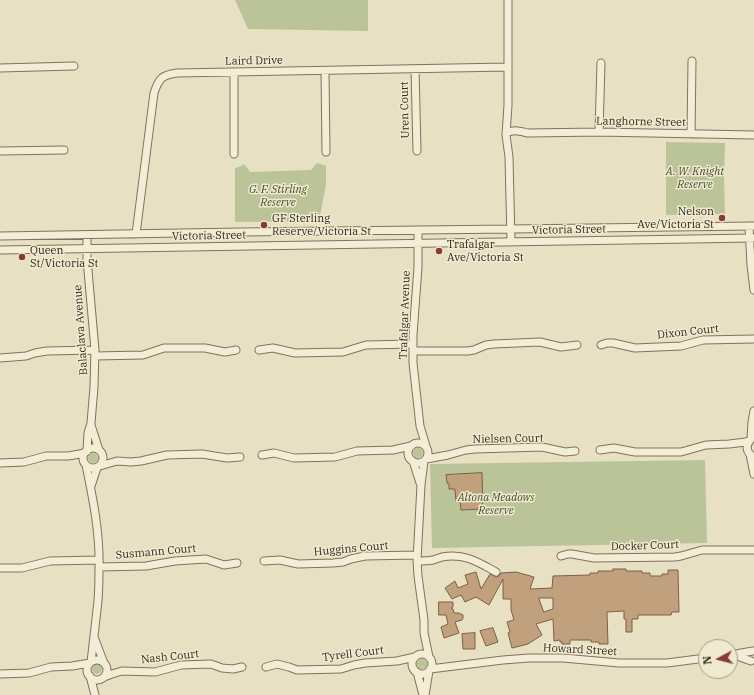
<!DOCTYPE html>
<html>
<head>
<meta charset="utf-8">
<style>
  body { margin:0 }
  #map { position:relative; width:754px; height:695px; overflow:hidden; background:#e8e0c3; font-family:"IBM Plex Serif",serif }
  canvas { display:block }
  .north { position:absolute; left:698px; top:639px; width:40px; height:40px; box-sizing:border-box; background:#f0ead1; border:1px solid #a49d89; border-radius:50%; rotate:263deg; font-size:11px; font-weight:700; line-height:16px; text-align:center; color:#31291e }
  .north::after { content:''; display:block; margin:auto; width:14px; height:18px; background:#873b34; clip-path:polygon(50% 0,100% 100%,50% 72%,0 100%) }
</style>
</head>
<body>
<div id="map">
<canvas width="754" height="695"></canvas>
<div class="north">N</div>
</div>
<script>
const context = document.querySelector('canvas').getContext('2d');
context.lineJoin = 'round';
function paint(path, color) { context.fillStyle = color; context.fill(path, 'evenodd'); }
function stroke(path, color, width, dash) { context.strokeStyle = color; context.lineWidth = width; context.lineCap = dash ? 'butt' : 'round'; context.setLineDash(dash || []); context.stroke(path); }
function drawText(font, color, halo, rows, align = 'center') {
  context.font = font + ' "IBM Plex Serif",serif'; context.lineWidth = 3; context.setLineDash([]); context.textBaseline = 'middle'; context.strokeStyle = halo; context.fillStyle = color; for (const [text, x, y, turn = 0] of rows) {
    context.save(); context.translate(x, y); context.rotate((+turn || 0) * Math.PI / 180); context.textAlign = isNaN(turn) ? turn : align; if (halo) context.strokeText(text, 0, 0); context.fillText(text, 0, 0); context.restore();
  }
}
paint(new Path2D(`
  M235,0H368V31L248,29Z
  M666,142L725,143L724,178L725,214L666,215Z
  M317,163L326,166V184L319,221L235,222V168L239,167L244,164L250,172L311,170Z
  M413 453a5 5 0 1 1 10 0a5 5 0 1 1-10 0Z
  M88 458a5 5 0 1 1 10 0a5 5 0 1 1-10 0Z
  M705,460L707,543L432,548L430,464Z
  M417 664a5 5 0 1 1 10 0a5 5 0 1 1-10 0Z
  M92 669a5 5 0 1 1 10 0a5 5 0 1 1-10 0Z`), '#bbc498');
const building = new Path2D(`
  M482,473L483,509L461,510L460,502H456L455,489H449V484L447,483L446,475Z
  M613,569H626V571H642V573H650V576H662V574H668V570H678L679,612H672L671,615H638V619H632V632H626V619H624V611L607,612L608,644H599V642H591V640H570V644H562V642H560V640L554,641L553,619L536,624L542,635L528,644L512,648L508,633L510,632L507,622L514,620L511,610V599H503V579L489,605L476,597L465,602L461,595L452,599L445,588L455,581L458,588L468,584L465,575L476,572L481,589L490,574L496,577L499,576L501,573L516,572L534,577L530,589L552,588L553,576L590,575V573H598V571H613ZM539,598H553V609L544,612Z
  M439,602H453V607L451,608L453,609L454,613H459L463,615V618L462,620L455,622L459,633L444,638L441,627L448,624L446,615H439Z
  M493,628L498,642L486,646L480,631Z
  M475,633V649H463L462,634Z`);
paint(building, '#c1a07d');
stroke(building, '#7c6045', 1);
const minor = new Path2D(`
  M508,0V105L506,135L509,157L511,242
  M0,68L74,66
  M415,69L417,151
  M325,71L326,152
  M234,72V154
  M599,132L601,63
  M506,133C514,129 519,131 528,133L599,132L754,135
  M691,134L692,61
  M0,151L64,150
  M749,226L751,265L754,290
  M418,230V267L413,335V363L420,426L426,446
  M136,234L154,93C159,78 162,75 177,73L508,67
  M87,235V259L95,350L94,387L91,423L88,433L87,451
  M0,236L242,232L510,229L754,226
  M0,250L754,238
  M601,345L607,343H613L635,348L681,346L703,340L754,339
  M259,350L273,348L295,353L343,352L366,345L413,344
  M413,351H468L474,350L486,345L494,344L540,342L561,347L577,345
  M95,356L143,355L164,348H205L225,352L236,350
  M0,358L26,356L35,353L47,351L95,350
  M91,425L99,450
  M751,439L752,422L754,411
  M751,439C745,446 746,453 754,457
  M408 453a10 10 0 1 1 20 0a10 10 0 1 1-20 0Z
  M83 458a10 10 0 1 1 20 0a10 10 0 1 1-20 0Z
  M600,450L614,448L635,452H681L706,445L729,444L746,442L750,440
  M750,454L754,474
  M262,455L274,453L294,458L335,457L357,451L393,450L411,446
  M426,459L448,455L466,450L475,449L542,447L565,452L575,451
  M413,461L420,483
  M424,461L421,485L417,561L418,576L424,620V633L429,657
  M0,463L24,462L46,456H68L80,454L86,452
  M86,465C93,499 100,533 99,568C99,582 99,596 97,610C95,627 93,644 91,662
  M100,466L117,461L131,462L141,461L167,455L202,454L227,458L240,457
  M91,486L97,468
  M561,556L568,554H572L594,558L675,557L681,556L702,550H754
  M264,561L280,560L298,564L333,563L343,562L351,559L365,556L417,555
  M417,561C422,561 428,561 433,560C436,559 439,558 442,557C465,553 478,562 496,572
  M99,567L146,566L175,561L206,559L224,565L237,563
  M0,568H22L50,561L99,560
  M94,637L104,663
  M412 664a10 10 0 1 1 20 0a10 10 0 1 1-20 0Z
  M730,655L753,651
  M737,656L751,661
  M87 670a10 10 0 1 1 20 0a10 10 0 1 1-20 0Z
  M266,667L277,664L289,667L297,670L341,669L354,665L365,663L397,661L415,657
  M430,669L503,660L529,658H563L619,663H667L706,658
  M417,672L423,695
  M0,674L29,673L51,667L72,666L90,663
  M90,676L95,695
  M104,677L112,674L122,671L155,672L181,665L211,664L222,668L233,669L242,667
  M425,695L429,671`);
stroke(minor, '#80725c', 9);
stroke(minor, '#f4edd5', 7);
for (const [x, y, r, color] of [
  [722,218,4,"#873b34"],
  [264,225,4,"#873b34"],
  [439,251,4,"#873b34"],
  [22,257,4,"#873b34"]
]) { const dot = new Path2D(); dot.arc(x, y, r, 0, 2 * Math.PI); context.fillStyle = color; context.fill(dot); stroke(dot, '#f0ead1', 1.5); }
drawText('11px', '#31291e', '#f0ead1', [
  ["Laird Drive",254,61,-1],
  ["Uren Court",405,110,-91],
  ["Langhorne Street",641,122,1],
  ["Victoria Street",569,230,-1],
  ["Victoria Street",209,236,-1],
  ["Trafalgar Avenue",405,315,-88],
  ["Balaclava Avenue",81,330,-94],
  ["Dixon Court",688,332,-6],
  ["Nielsen Court",508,439,-1],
  ["Docker Court",645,546,-2],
  ["Huggins Court",351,549,-5],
  ["Susmann Court",156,552,-5],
  ["Howard Street",580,650,3],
  ["Tyrell Court",353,654,-7],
  ["Nash Court",170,657,-6]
]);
drawText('italic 11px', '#3f4b27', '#f0ead1', [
  ["A. W. Knight",695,172],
  ["Reserve",695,185],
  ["G. F. Stirling",278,190],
  ["Reserve",278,203],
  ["Altona Meadows",496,498],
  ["Reserve",496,511]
]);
drawText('11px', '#31291e', '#f0ead1', [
  ["Nelson",714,212,"right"],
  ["Ave/Victoria St",714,225,"right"],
  ["GF Sterling",272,219],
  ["Reserve/Victoria St",272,232],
  ["Trafalgar",447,245],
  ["Ave/Victoria St",447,258],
  ["Queen",30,251],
  ["St/Victoria St",30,264]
], 'left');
</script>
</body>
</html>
